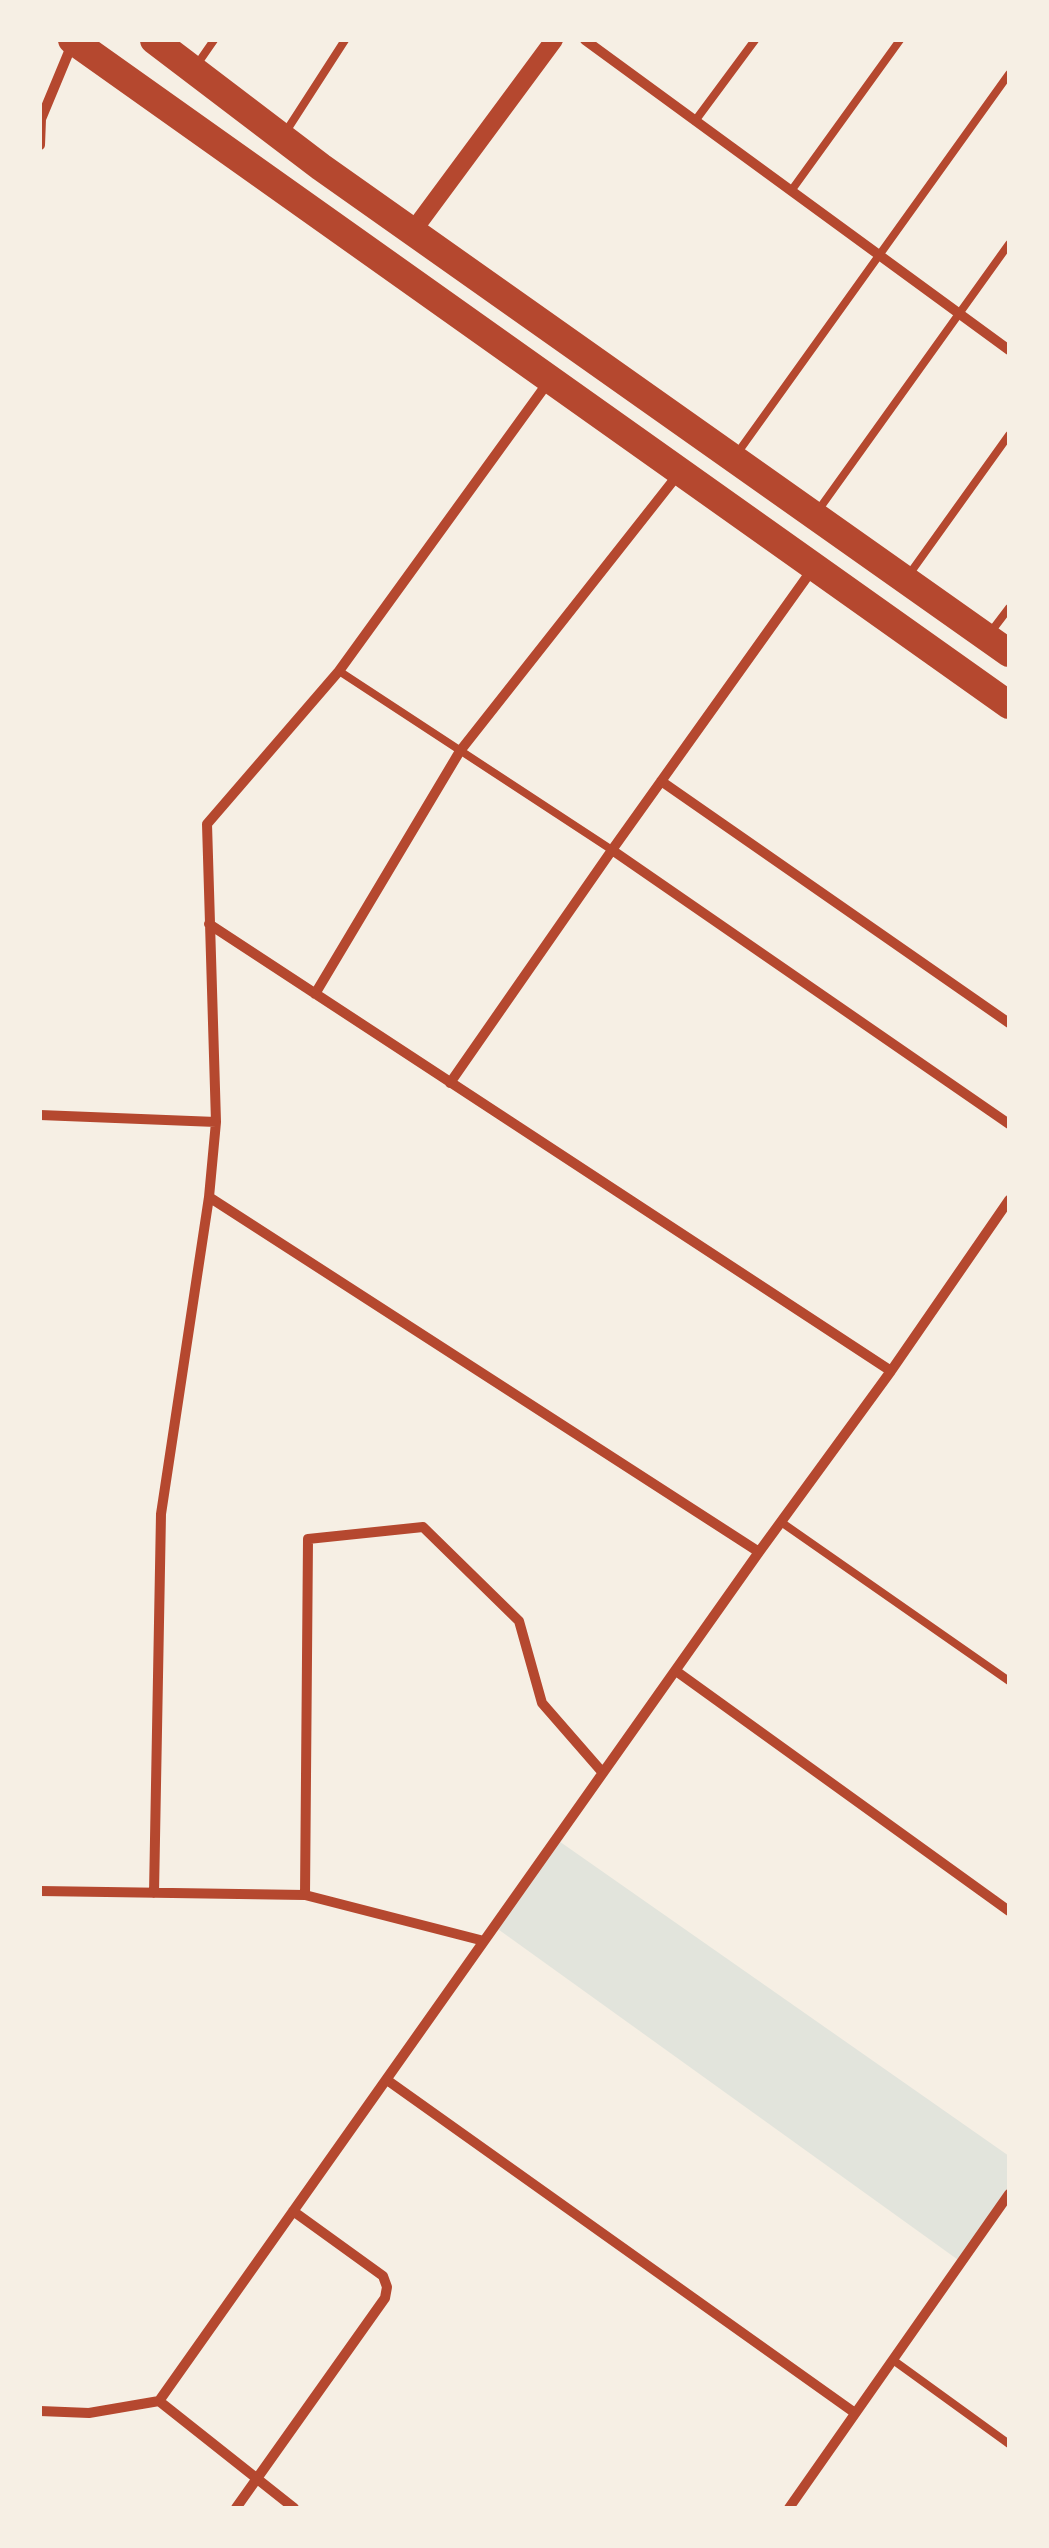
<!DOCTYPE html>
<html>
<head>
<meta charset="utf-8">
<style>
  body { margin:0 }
  #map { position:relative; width:1049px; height:2548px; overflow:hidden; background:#f6efe4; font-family:Figtree,sans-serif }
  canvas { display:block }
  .frame { position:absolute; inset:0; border:42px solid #f6efe4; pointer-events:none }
</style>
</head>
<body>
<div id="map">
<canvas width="1049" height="2548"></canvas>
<div class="frame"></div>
</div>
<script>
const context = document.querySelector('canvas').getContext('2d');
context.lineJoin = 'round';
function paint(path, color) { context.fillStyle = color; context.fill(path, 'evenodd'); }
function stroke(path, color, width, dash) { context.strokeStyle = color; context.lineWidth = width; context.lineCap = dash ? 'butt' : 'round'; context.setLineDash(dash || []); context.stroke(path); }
paint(new Path2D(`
  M556,1839L1009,2156V2194L961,2262L495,1927Z`), '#e2e4dc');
stroke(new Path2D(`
  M196,66L214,40
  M695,121L755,40
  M285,133L345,40
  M791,191L900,40
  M736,455L1009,74
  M817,512L1009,244
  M908,576L1009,435
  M990,633L1009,608
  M339,671L612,850
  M781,1522L1009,1681
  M893,2360L1009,2444`), '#b5482f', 8);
stroke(new Path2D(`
  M585,40L1009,350
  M40,145L41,119L73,42
  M661,781L1009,1023
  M612,850L1009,1124
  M209,924L891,1371
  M315,994L460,751L680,472
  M450,1083L612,850L814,567
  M40,1115L216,1122
  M209,1197L759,1552
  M676,1671L1009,1911
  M40,1891L305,1895L484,1941
  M154,1893L161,1514L209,1197L216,1122L207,824L339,671L549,381
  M305,1895L308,1539L423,1527L519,1621L542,1703L603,1773
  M387,2080L855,2413
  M159,2401L294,2508
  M40,2411L89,2413L159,2401L759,1552L891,1371L1009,1200
  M236,2508L385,2298L387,2287L383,2276L293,2211
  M789,2508L1009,2194`), '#b5482f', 10);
stroke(new Path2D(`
  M412,232L554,40`), '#b5482f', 18);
stroke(new Path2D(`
  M72,40L1009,705
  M154,40L321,167L1009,653`), '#b5482f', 28);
</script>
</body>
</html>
